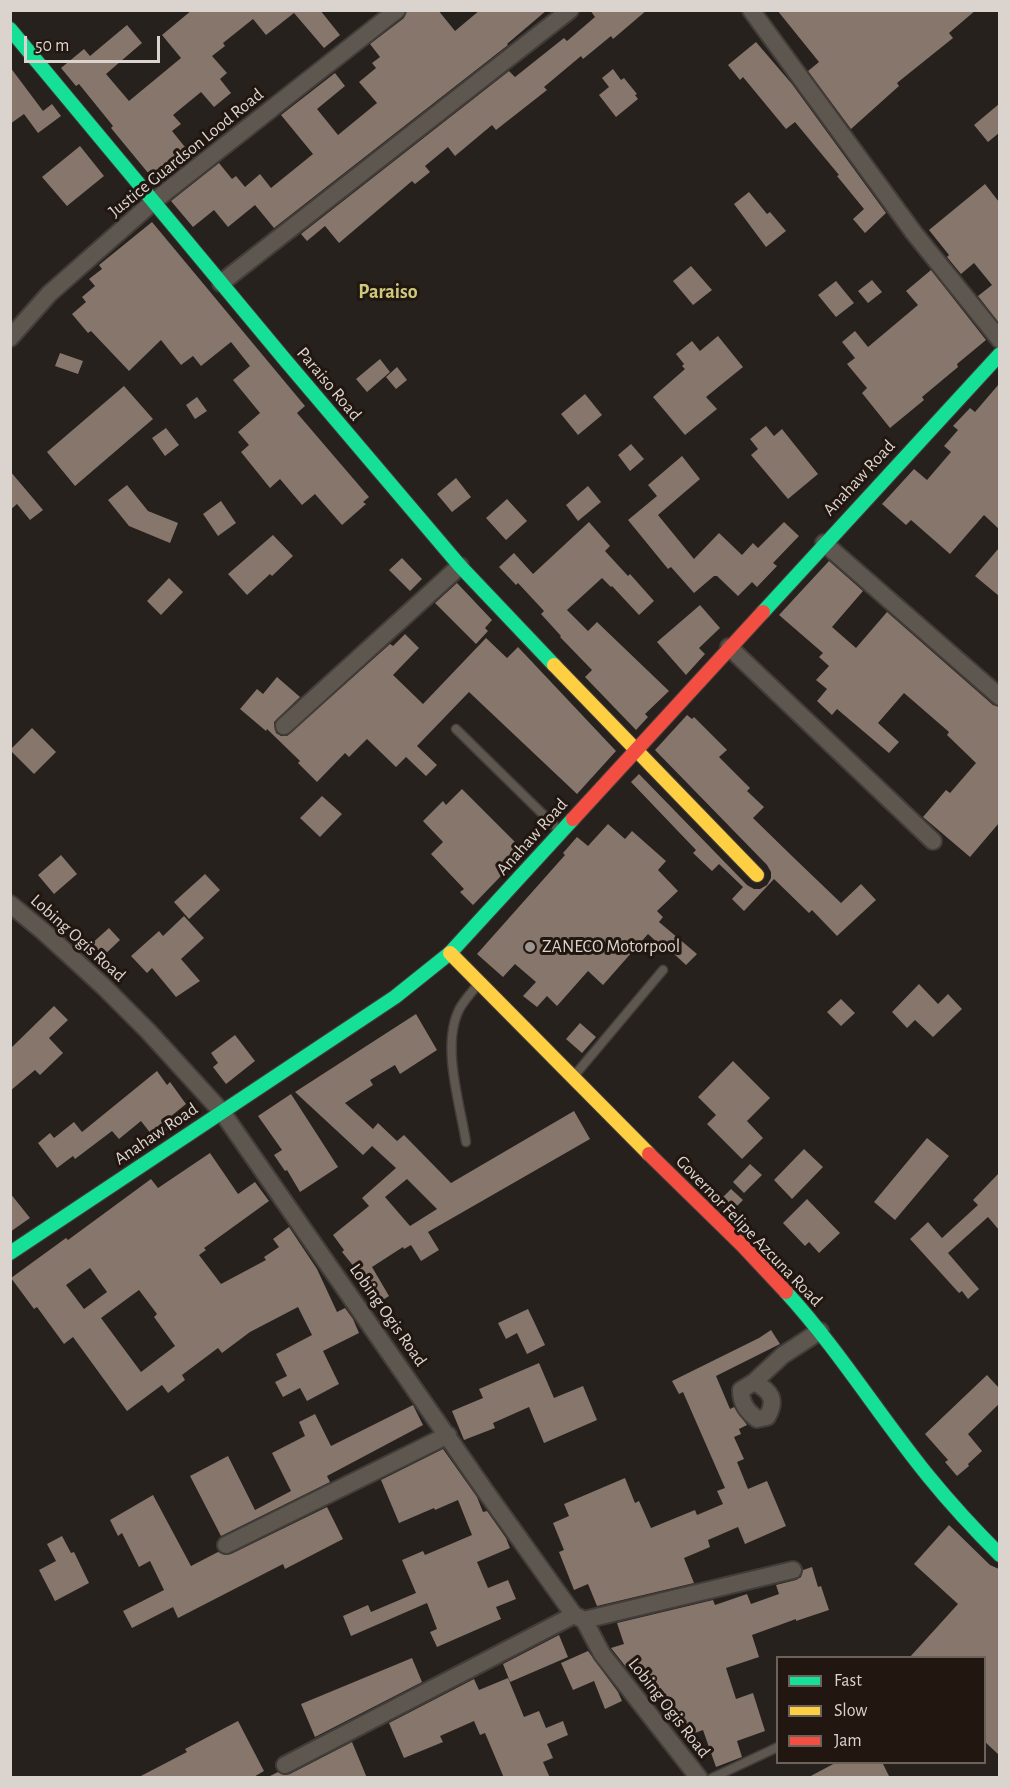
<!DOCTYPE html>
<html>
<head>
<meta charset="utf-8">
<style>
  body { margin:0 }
  #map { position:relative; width:1010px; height:1788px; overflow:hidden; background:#27211d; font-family:"Alegreya Sans",sans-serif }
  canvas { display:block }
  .frame { position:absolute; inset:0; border:12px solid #dbd3ce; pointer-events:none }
  .legend { position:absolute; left:776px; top:1656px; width:210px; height:108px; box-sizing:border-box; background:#211710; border:2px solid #6b625c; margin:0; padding:8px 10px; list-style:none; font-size:18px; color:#dbd3ce }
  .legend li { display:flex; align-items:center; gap:12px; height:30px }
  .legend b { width:30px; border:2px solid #6b625c }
  .scale { position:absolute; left:24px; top:36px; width:136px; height:27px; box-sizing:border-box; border:3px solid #dbd3ce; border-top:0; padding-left:8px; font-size:18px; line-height:21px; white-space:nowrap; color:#dbd3ce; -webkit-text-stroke:4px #211710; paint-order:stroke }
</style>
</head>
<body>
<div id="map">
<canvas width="1010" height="1788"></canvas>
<div class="frame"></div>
<ul class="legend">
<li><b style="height:8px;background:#16e098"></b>Fast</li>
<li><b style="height:8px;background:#ffcf43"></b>Slow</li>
<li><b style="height:8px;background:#f24e42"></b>Jam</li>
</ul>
<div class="scale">50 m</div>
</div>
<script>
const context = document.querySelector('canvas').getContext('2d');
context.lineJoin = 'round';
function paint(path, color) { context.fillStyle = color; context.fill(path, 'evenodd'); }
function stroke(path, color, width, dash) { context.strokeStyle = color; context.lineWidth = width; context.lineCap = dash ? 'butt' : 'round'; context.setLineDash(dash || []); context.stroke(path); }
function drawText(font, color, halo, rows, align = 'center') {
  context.font = font + ' "Alegreya Sans",sans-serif'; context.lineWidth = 6; context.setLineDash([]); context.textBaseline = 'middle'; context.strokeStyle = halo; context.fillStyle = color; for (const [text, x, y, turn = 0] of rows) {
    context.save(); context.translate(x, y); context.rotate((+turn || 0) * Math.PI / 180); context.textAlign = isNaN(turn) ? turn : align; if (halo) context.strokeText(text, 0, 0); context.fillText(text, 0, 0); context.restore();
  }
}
paint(new Path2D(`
  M192,10H320L340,35L324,48L294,13L266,35L253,19L223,43L225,46L212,56L227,73L220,79L231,93L214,107L201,92L173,115L181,124L172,131L193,157L158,185L111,128L113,126L79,84L76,86L61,68L84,49L90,56L127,25L142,43L106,74L129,101L181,58L162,35Z
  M407,10H438L455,31L480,10H547L507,44L508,45L274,228L255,205L228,227L214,210L193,227L171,201L219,163L232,179L236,176L245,187L260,174L271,188L313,154L281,115L335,73L345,86L317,109L338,135L377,103L359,82L376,68L372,63L380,57L370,44L404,18Z
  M590,10H647L613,39L611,36L583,59L581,56L544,87L547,90L496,130L492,125L455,156L448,147L425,166L430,172L415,184L412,181L339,243L325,226L307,241L301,234L509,71L515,77L564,38L567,41L595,17Z
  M777,10H976L949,33L953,38L897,83L899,86L851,129L808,71L819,62Z
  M756,42L792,84L886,213L865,233L853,219L864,209L837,176L839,175L795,122L786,129L743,77L740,80L728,65Z
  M10,67L43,111L52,104L61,116L38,133L24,114L10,124Z
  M613,69L621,80L624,78L637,94L635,95L638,99L616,117L599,95L609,87L602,78Z
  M999,104V133L988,142L974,125Z
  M80,146L104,176L67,206L42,177Z
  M985,184L999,202V323L978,296L992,285L974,263L961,274L947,257L949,255L929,230Z
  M749,192L767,214L770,212L786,231L766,247L734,204Z
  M152,222L305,406L297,413L369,497L363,502L366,504L342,525L315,494L302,505L280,479L270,488L241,452L249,445L238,432L260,413L233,380L250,366L231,342L201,366L193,356L181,365L161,340L129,371L91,331L88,333L72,314L86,302L82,297L95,286L89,279L102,269L99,265Z
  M691,266L712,290L693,305L673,281Z
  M931,270L986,340L957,364L958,367L922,397L924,400L890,428L862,393L867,388L847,364L855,358L842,342L855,331L868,347L918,305L906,291Z
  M872,280L882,292L868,303L858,291Z
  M836,281L854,303L836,317L818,295Z
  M718,336L743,367L706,397L717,409L685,435L653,397L685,369L682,366L684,364L676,354L692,341L700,351Z
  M60,353L83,361L78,374L55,366Z
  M380,359L390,372L367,392L356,379Z
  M397,367L407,380L396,389L386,377Z
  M999,384V529L984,515L950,554L911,520L906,525L882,504L914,469L927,480L951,452L944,446L958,430L953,426L970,408L975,412Z
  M124,386L153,419L75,486L47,452Z
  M585,394L602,415L578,435L561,414Z
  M197,397L207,411L195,419L186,405Z
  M766,426L774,436L782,429L818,474L788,499L751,455L758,449L750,439Z
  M166,428L179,445L165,456L152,438Z
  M631,444L644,459L630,471L618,455Z
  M682,456L700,479L658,515L694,559L719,533L742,555L753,543L758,548L784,522L799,536L773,563L777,566L757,587L752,582L738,596L717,576H714L694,593L671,567L668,569L628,520L657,496L648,485Z
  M10,471L43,510L30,520L17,504L10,510Z
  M456,478L471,497L452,512L437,494Z
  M127,485L148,511L178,523L170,543L129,526L108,500Z
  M588,486L601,502L578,521L566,505Z
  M507,499L527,521L506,540L486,518Z
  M221,501L236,523L218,536L203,514Z
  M589,522L610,546L605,551L628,576L630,574L654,601L639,615L612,586L611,587L602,578L567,610L588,631L597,622L669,691L645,714L648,717L636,730L585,677L592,670L560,637L561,636L541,614L544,611L518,583L516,585L499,567L514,553L533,574Z
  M273,535L293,556L272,576L270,574L247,595L228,574Z
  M999,548V596L975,576Z
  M402,558L422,579L410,591L389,570Z
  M829,561L863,591L832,627L856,648L887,612L993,705L999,707V823L970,857L923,817L946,790L950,793L976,763L947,735L949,732L904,693L878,723L899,742L889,753L837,709L832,715L817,701L827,689L816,680L829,666L819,657L823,653L779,615Z
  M169,578L183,592L161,615L147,601Z
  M457,583L492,620L485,628L488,631L476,644L435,603Z
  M700,605L720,628L699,648L705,654L686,675L657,642Z
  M405,634L419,648L393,675L423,704L486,638L507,658L518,647L616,751L577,794L469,692L417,746L437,765L426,776L406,757L396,767L367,739L349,757L345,753L317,782L298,763L300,761L267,729L266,731L240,709L257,689L263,694L277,677L300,697L274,722L276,733L281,736H287L390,644L393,646Z
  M687,715L692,719L694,717L727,750L719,757L750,788L747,791L764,807L753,818L793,857L841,903L861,884L876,900L837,936L812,910L809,913L774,879L744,911L732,899L743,887L719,864L712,871L693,853L696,850L631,782L639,774L747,885L754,889H760L767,885L771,878V872L767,865L655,750Z
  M32,728L56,752L34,774L10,750Z
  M462,789L515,842L513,844L523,853L473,905L460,892L464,889L431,854L443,842L423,821L443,801L446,805Z
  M322,796L342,814L320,837L300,818Z
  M608,824L625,839L632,831L666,861L658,870L678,891L657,911L663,917L659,922L697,954L686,965L673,953L671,955L648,934L603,985L588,971L557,1006L547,996L537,1007L523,996L536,982L515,964L503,977L477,954L565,855L563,853L577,837L588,846Z
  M61,855L77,874L54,894L38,875Z
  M205,874L220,890L189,919L174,902Z
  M184,916L204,938L181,959L200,981L176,997L152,968L147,973L131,956L159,931L163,936Z
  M109,928L120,940L100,959L89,946Z
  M919,984L938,1004L948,994L962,1009L933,1037L915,1020L907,1028L892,1012Z
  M841,999L855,1013L841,1026L827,1012Z
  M54,1006L68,1020L49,1038L63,1053L40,1075L35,1070L10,1091V1049Z
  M416,1014L437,1050L400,1074L395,1065L370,1080L373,1085L345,1103L373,1129L378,1123L397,1141L404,1135L451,1183L574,1111L590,1139L428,1232L439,1250L421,1261L411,1245L404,1249L403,1247L372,1267L389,1296L381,1301L373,1290L366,1294L358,1282L364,1279L342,1252L344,1250L333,1235L369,1206L362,1198L396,1168L372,1146L363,1155L295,1092ZM407,1179L437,1209L410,1226L385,1197Z
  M580,1023L596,1037L582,1053L566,1039Z
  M235,1035L255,1061L226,1084L213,1067L218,1063L211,1053Z
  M733,1061L770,1098L747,1121L763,1138L742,1159L707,1124L716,1115L698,1097Z
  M157,1071L167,1085L170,1082L186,1104L170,1117L175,1124L155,1139L141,1121L119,1139L112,1131L75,1159L73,1156L57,1168L38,1143L50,1133L54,1138L74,1122L82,1132Z
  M291,1094L338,1167L300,1192L287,1170L285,1171L274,1155L282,1150L258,1116Z
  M927,1138L949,1156L895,1220L874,1202Z
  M804,1149L823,1167L792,1199L774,1180Z
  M210,1153L238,1194L255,1182L269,1201L204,1248L206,1250L199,1255L221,1284L266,1260L264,1257L279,1247L273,1239L289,1227L317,1269L337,1312L345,1308L353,1319L359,1333L323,1351L339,1384L307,1401L300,1388L283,1397L275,1382L287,1376L276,1354L312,1335L298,1307L250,1332L222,1353L218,1348L182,1375L185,1380L168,1393L162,1385L127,1411L73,1337L64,1344L37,1307L34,1309L11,1278L66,1238L68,1240L151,1179L158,1188ZM90,1268L107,1292L84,1309L66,1285ZM139,1290L157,1314L154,1317L175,1346L141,1372L101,1318Z
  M750,1164L762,1175L744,1193L733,1182Z
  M999,1173V1230L988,1217L948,1253L979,1289L968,1299L962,1291L959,1293L910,1239L928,1222L942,1238L978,1205L973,1200Z
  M731,1189L743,1200L730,1213L718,1202Z
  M10,1193L30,1218L10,1232Z
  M807,1199L840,1233L819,1253L809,1242L805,1246L783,1223Z
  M528,1309L545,1345L527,1354L517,1333L506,1339L498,1323Z
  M771,1330L780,1344L716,1376L730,1409L734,1407L747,1425L739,1429L741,1434L734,1437L744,1459L737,1462L748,1489L767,1481L786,1526L745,1544L738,1527L708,1540L710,1547L684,1558L694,1583L597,1606L588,1584L574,1590L559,1552L564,1550L553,1523L569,1516L564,1504L625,1478L635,1503L639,1501L651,1528L695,1510L697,1515L723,1504L717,1491L725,1488L683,1392L679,1394L672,1381L759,1338Z
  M539,1363L554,1398L583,1386L597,1420L544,1443L529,1407L493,1423L495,1428L464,1440L452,1411L483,1398L479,1389Z
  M987,1375L999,1388V1404L968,1434L982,1451L968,1464L969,1466L957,1476L945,1462L948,1460L925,1434Z
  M413,1405L423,1425L327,1476L330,1482L221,1536L190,1476L228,1456L255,1510L291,1491L272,1453L305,1436L299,1422L315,1414L331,1446Z
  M443,1449L477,1497L483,1512L487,1511L506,1538L510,1548L477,1562L488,1588L508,1580L516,1599L496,1607L501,1619L437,1647L430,1632L437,1629L427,1603L351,1636L343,1616L368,1605L371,1612L416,1593L402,1560L423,1551L425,1555L472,1535L458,1500L435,1510L434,1508L399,1523L381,1480Z
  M153,1495L191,1566L218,1552L225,1555L231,1554L327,1507L343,1539L285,1569L283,1564L178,1618L173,1607L132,1628L123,1611L164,1590L150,1561L139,1567L122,1533L118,1536L110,1520Z
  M949,1525L990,1565L999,1569V1755L984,1741V1658H909L958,1604L914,1564Z
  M62,1536L71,1553L74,1552L89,1583L55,1601L39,1570L56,1561L47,1544Z
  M812,1567L818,1587L821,1586L829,1610L796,1621V1619L752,1635L759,1657L726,1668L736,1699L753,1693L765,1731L737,1741L742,1757L716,1767L703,1730L687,1736L679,1714L670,1717L661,1688L650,1691L642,1666L639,1667L638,1663L626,1667L611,1648L624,1644L617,1623L713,1600L715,1605L747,1594L751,1604L779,1594L776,1585L796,1580L801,1577L803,1570Z
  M559,1635L568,1657L510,1682L503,1664Z
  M588,1651L618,1692L622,1701L605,1709L594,1681L573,1690L561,1663Z
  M412,1658L422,1682L315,1737L301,1704Z
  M508,1678L524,1717L539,1711L546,1728L563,1721L568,1735L547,1744L553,1758L543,1762L550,1778H504L485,1733L480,1735L474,1721L440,1736L443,1742L404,1758L389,1723L474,1679L479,1690Z
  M238,1721L264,1771L252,1778H137L187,1752L185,1749Z
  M352,1742L367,1778H266L278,1772L284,1775L290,1774Z
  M837,1762H882L890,1778H807Z`), '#86766c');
const lane = new Path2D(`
  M456,729L559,830
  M574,1076L663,970
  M466,1142C460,1104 442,1048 458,1012C462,1002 471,994 477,985
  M712,1778L778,1747`);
const street = new Path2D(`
  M751,10L914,233L1000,340
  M221,283L570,10
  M10,338L49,294L153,202L397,10
  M824,543L1000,697
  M729,647L933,841
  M284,726L460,566
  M10,904L44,932L103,986L148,1031L222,1112L486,1492L574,1615L584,1620L602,1654L699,1778
  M754,1382C771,1391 777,1400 767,1417L757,1419C747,1411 741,1404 741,1390L754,1382L783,1355L820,1331
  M226,1545L448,1435
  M584,1620L793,1570
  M285,1765L574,1615`);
const fast = new Path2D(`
  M10,29L286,361L460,566L554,665
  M763,612L1000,354
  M10,1253L395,997L450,953L573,819
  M786,1292C839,1350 880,1417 929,1477C951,1504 975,1530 1000,1555`);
const slow = new Path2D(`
  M554,665L757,875
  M450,953L649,1154`);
const jam = new Path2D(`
  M573,819L763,612
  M649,1154L742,1245L786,1292`);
stroke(lane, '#433d3a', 11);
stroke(street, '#433d3a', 20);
stroke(fast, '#433d3a', 16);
stroke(slow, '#433d3a', 16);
stroke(jam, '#433d3a', 16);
stroke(lane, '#5e5750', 8);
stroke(street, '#5e5750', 16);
stroke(fast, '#16e098', 14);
stroke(slow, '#ffcf43', 14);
stroke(jam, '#f24e42', 14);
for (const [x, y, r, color] of [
  [530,947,6,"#9c9590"]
]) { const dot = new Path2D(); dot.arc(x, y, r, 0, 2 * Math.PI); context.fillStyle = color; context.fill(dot); stroke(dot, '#211710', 2); }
drawText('18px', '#dbd3ce', '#211710', [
  ["Justice Guardson Lood Road",186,153,-39],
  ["Paraiso Road",329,384,50],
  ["Anahaw Road",859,478,-47],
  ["Anahaw Road",532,837,-48],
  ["Lobing Ogis Road",78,938,42],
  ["Anahaw Road",156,1134,-34],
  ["Governor Felipe Azcuna Road",749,1231,46],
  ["Lobing Ogis Road",388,1315,55],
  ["Lobing Ogis Road",669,1708,52]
]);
drawText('18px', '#dbd3ce', '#211710', [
  ["ZANECO Motorpool",542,947]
], 'left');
drawText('bold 20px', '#ccc97b', '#211710', [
  ["Paraiso",388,292]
]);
</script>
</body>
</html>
